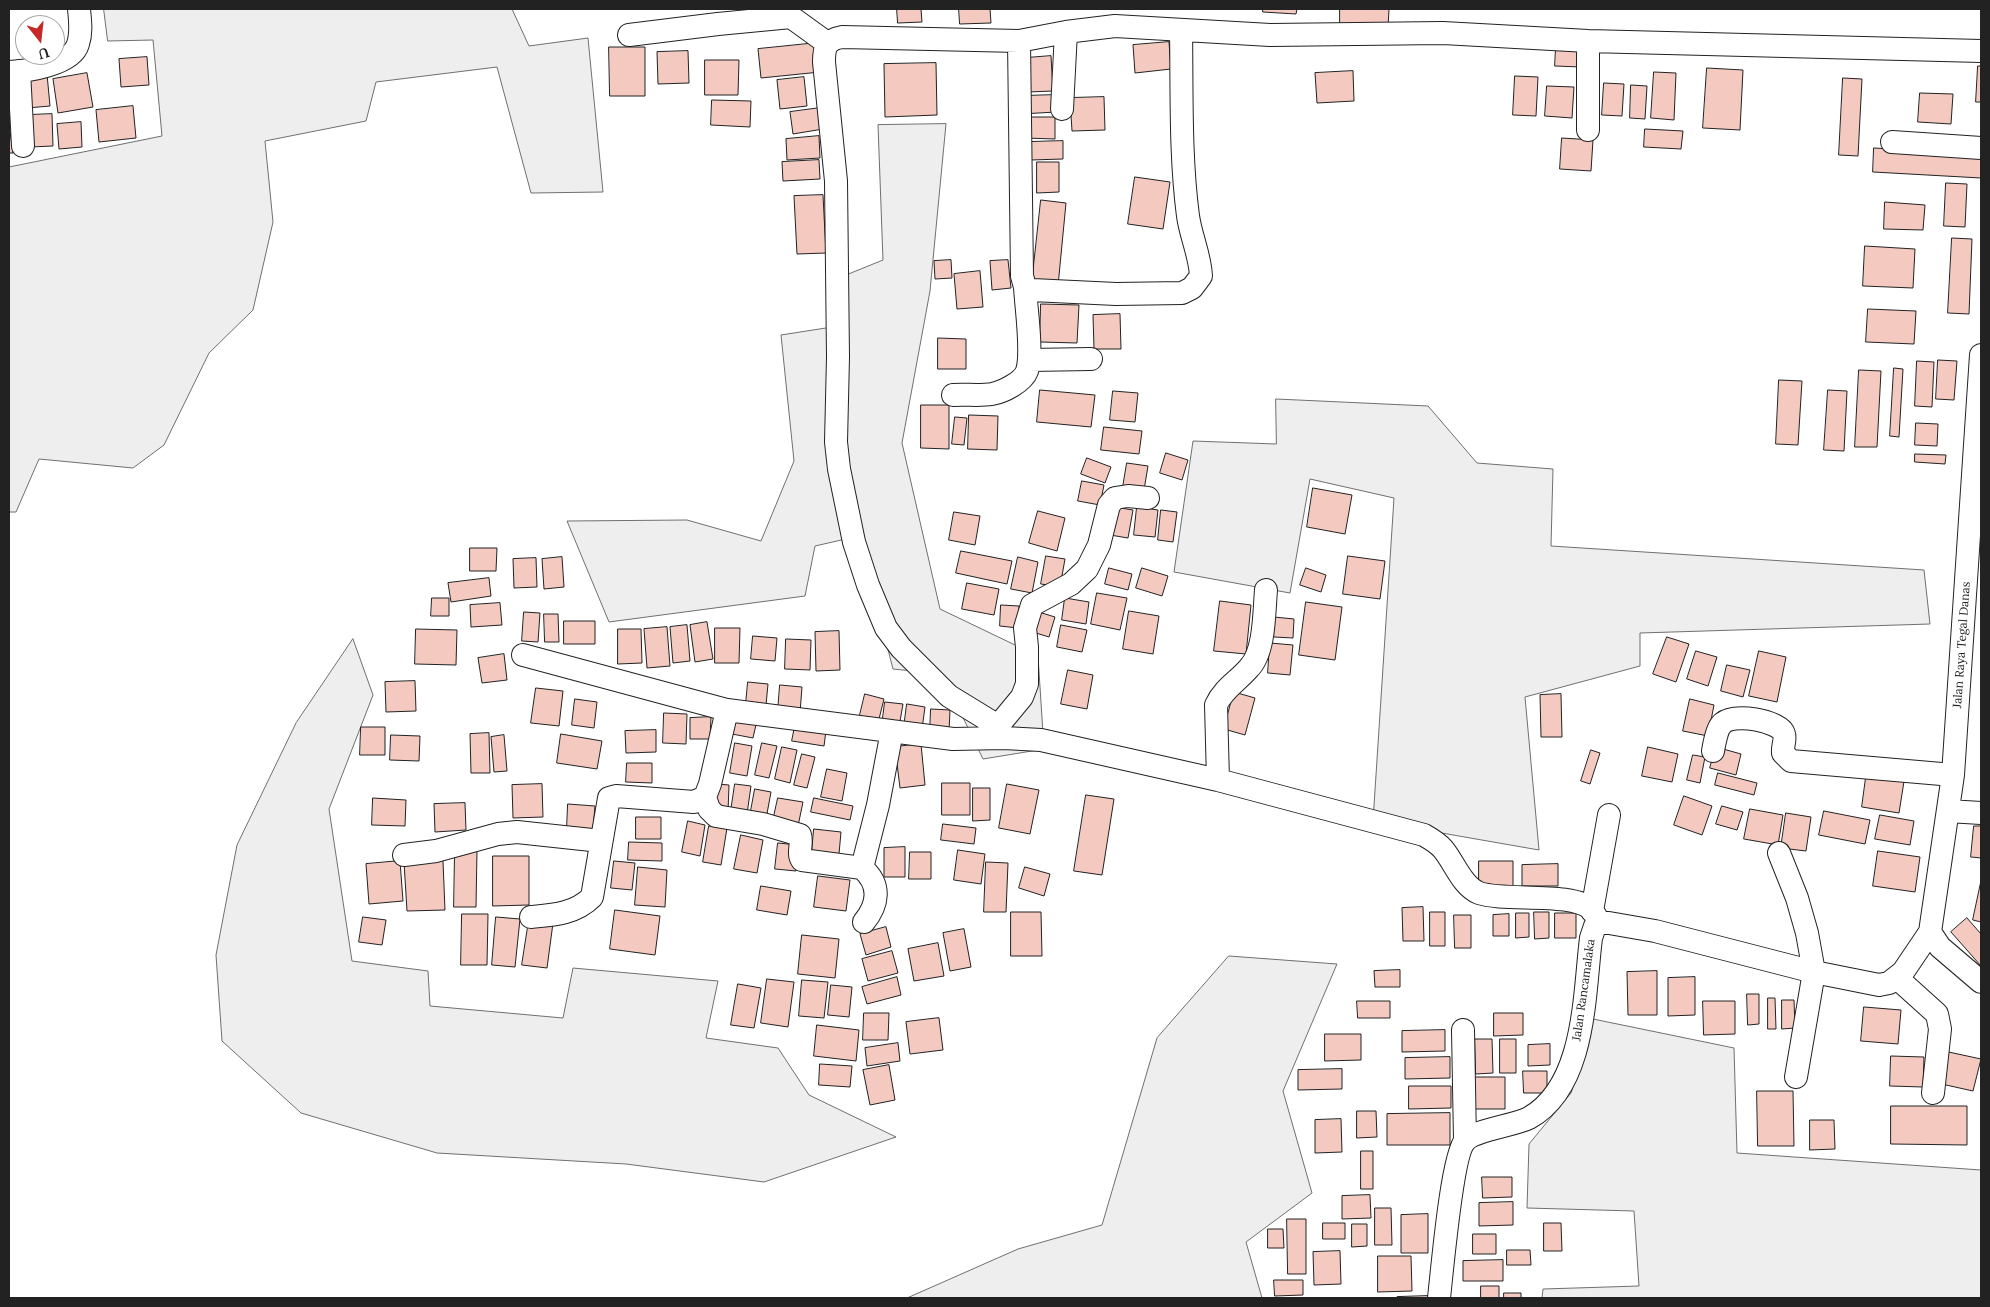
<!DOCTYPE html>
<html>
<head>
<meta charset="utf-8">
<style>
  body { margin:0 }
  #map { position:relative; width:1990px; height:1307px; overflow:hidden; background:#fff; font-family:Lora,serif }
  canvas { display:block }
  .frame { position:absolute; inset:0; border:10px solid #222; pointer-events:none }
  .north { position:absolute; left:15px; top:15px; width:50px; height:50px; box-sizing:border-box; background:#fff; border:1px solid #a7a7a7; border-radius:50%; rotate:164deg; font-size:14px; font-weight:700; line-height:20px; text-align:center; color:#222 }
  .north::after { content:''; display:block; margin:auto; width:18px; height:22px; background:#c62828; clip-path:polygon(50% 0,100% 100%,50% 72%,0 100%) }
</style>
</head>
<body>
<div id="map">
<canvas width="1990" height="1307"></canvas>
<div class="frame"></div>
<div class="north">U</div>
</div>
<script>
const context = document.querySelector('canvas').getContext('2d');
context.lineJoin = 'round';
function paint(path, color) { context.fillStyle = color; context.fill(path, 'evenodd'); }
function stroke(path, color, width, dash) { context.strokeStyle = color; context.lineWidth = width; context.lineCap = dash ? 'butt' : 'round'; context.setLineDash(dash || []); context.stroke(path); }
function drawText(font, color, halo, rows, align = 'center') {
  context.font = font + ' Lora,serif'; context.lineWidth = 4; context.setLineDash([]); context.textBaseline = 'middle'; context.strokeStyle = halo; context.fillStyle = color; for (const [text, x, y, turn = 0] of rows) {
    context.save(); context.translate(x, y); context.rotate((+turn || 0) * Math.PI / 180); context.textAlign = isNaN(turn) ? turn : align; if (halo) context.strokeText(text, 0, 0); context.fillText(text, 0, 0); context.restore();
  }
}
const green = new Path2D(`
  M104,9H512L529,46L588,38L603,192L531,193L497,67L376,82L366,121L265,141L273,222L253,310L209,353L164,445L133,468L39,459L16,512H9V167L162,136L153,40L108,41Z
  M946,124L930,291L902,443L940,609L1038,656L1044,749L983,759L942,674L893,669L859,536L815,546L805,596L609,622L567,521L687,520L761,541L794,461L781,335L845,325L846,275L883,260L878,125Z
  M1276,399L1428,406L1477,463L1553,469L1551,546L1924,570L1930,624L1640,633V666L1525,697L1539,850L1373,821L1394,498L1310,479L1290,593L1174,572L1193,441L1276,444Z
  M353,639L373,695L329,809L352,961L428,971L430,1006L563,1018L573,968L718,981L706,1038L778,1048L809,1095L896,1137L764,1182L626,1164L437,1153L301,1113L222,1041L216,955L237,845L296,723Z
  M1229,956L1337,964L1283,1091L1312,1193L1246,1242L1262,1298H907L1018,1249L1102,1225L1157,1038Z
  M1593,1019L1734,1048L1737,1153L1981,1170V1298H1542L1543,1289L1639,1286L1634,1211L1527,1208L1529,1144L1571,1093Z`);
paint(green, '#eee');
stroke(green, '#6f6f6f', 1);
const building = new Path2D(`
  M897,9H921L922,22L898,23Z
  M959,9H990L991,23L960,24Z
  M1263,9H1297L1296,14L1263,12Z
  M1340,9H1389L1388,28H1340Z
  M1169,42L1171,69L1135,73L1133,45Z
  M817,43L820,72L761,78L758,49Z
  M609,47H645V96H610Z
  M1556,47L1582,48L1581,67L1555,66Z
  M688,51L689,83L658,84L657,52Z
  M1051,56L1053,91L1028,92L1026,58Z
  M147,57L149,85L121,87L119,59Z
  M705,60H739L738,95H705Z
  M936,63L937,115L885,117L884,64Z
  M1978,66H1981V102H1976Z
  M1707,68L1743,70L1740,130L1703,128Z
  M1353,71L1354,101L1317,103L1315,73Z
  M1654,72L1676,73L1674,120L1651,118Z
  M87,73L93,107L58,113L53,79Z
  M47,74L50,106L27,108L24,76Z
  M1515,76L1538,77L1536,116L1513,115Z
  M804,77L807,106L780,109L777,80Z
  M1843,78L1862,79L1858,156L1839,155Z
  M1604,83L1624,84L1622,116L1602,115Z
  M1631,85L1647,86L1645,119L1630,118Z
  M1547,86L1574,87L1572,118L1545,116Z
  M1920,93L1953,94L1951,124L1918,122Z
  M1056,95V112L1021,114V96Z
  M1104,97L1105,130L1072,131L1070,98Z
  M712,100L751,101L750,127L711,125Z
  M133,106L136,138L99,142L96,110Z
  M820,108L823,129L793,134L790,112Z
  M52,114L53,146L30,147L29,115Z
  M1025,117H1055V139L1025,138Z
  M81,122L82,147L59,149L57,124Z
  M9,124L13,153H9Z
  M1645,129L1683,131L1681,149L1644,147Z
  M819,136L820,158L787,160L786,139Z
  M1562,138L1593,140L1591,171L1560,169Z
  M1063,141V159L1030,160L1029,142Z
  M1874,148L1981,154V178L1873,172Z
  M819,160L820,179L783,181L782,162Z
  M1037,162H1059V192L1037,193Z
  M1135,177L1170,182L1163,229L1128,224Z
  M1946,183L1967,184L1965,227L1944,226Z
  M823,195L826,253L797,254L794,196Z
  M1041,200L1066,203L1058,286L1032,283Z
  M1885,202L1925,205L1923,230L1884,229Z
  M1952,238L1972,239L1969,314L1948,313Z
  M1865,246L1915,249L1913,288L1863,286Z
  M951,260L952,278L935,279L934,261Z
  M1008,260L1011,288L992,290L990,261Z
  M980,271L983,307L957,309L954,274Z
  M1041,304L1079,305L1077,343L1040,342Z
  M1868,309L1916,311L1914,344L1866,342Z
  M1120,314L1121,349H1094L1093,315Z
  M938,338L966,339V369H938Z
  M1938,360L1957,361L1954,400L1936,399Z
  M1917,361L1934,362L1932,407L1915,406Z
  M1894,368L1903,369L1899,437L1890,436Z
  M1859,370L1881,371L1877,447H1855Z
  M1779,380L1802,381L1798,445L1776,444Z
  M1040,390L1095,395L1091,427L1037,422Z
  M1828,390L1847,391L1844,451L1824,450Z
  M1113,391L1138,393L1135,422L1110,420Z
  M921,405H949V449L921,448Z
  M969,415L998,416L997,450L968,449Z
  M955,417L967,418L964,445L952,444Z
  M1916,423L1938,424L1937,446L1915,445Z
  M1104,427L1142,431L1139,454L1101,450Z
  M1166,453L1188,460L1182,480L1160,473Z
  M1915,454L1946,455L1945,464L1915,462Z
  M1087,458L1111,467L1105,483L1081,474Z
  M1127,463L1148,466L1144,490L1123,487Z
  M1082,481L1104,485L1100,505L1078,501Z
  M1313,488L1352,495L1345,534L1307,527Z
  M1115,507L1133,510L1128,538L1110,535Z
  M1137,507L1158,510L1155,537L1134,535Z
  M1161,510L1177,512L1173,542L1158,540Z
  M1038,511L1065,518L1057,551L1029,543Z
  M954,512L980,516L975,545L949,540Z
  M470,548H497L496,571H470Z
  M961,551L1012,561L1007,584L956,573Z
  M1046,556L1065,559L1060,587L1041,584Z
  M1348,556L1385,561L1380,599L1343,594Z
  M562,557L564,587L544,589L542,559Z
  M1018,557L1038,562L1032,593L1011,589Z
  M536,558L537,587L514,588L513,559Z
  M1109,568L1132,574L1128,590L1105,584Z
  M1142,568L1168,576L1162,596L1136,588Z
  M1306,568L1326,575L1321,592L1300,585Z
  M489,578L491,596L451,602L448,583Z
  M967,583L999,589L994,615L962,609Z
  M1097,593L1127,598L1120,630L1091,624Z
  M432,598H449V616H431Z
  M1065,598L1089,602L1086,624L1062,620Z
  M1220,601L1251,605L1246,654L1214,651Z
  M1306,602L1342,607L1335,660L1299,655Z
  M500,603L502,625L471,627L470,605Z
  M1001,605L1019,606L1018,628L1000,626Z
  M1032,610L1055,617L1049,637L1026,630Z
  M1129,611L1159,616L1153,654L1123,649Z
  M524,612L540,613L538,642L522,641Z
  M544,614H558L559,642H545Z
  M1274,617L1294,619L1293,638L1274,637Z
  M564,621H595V644H564Z
  M707,622L713,659L695,662L690,625Z
  M687,625L690,661L673,663L670,627Z
  M1061,625L1087,630L1082,652L1057,647Z
  M667,627L670,666L647,668L644,629Z
  M715,628H740L739,663H715Z
  M416,629L457,630L456,665L415,664Z
  M618,629H641L642,663L618,664Z
  M839,631L840,670L816,671L815,632Z
  M753,636L777,638L775,661L751,659Z
  M1667,637L1689,644L1676,682L1653,674Z
  M786,639L811,640L810,670L785,669Z
  M1270,643L1293,645L1290,675L1268,673Z
  M1696,651L1717,657L1708,686L1687,679Z
  M1759,651L1786,657L1777,702L1749,696Z
  M504,654L507,680L482,683L478,658Z
  M1727,665L1750,670L1743,697L1721,691Z
  M1068,670L1093,675L1087,709L1061,704Z
  M415,681L416,711L386,712L385,682Z
  M748,682L768,684L766,705L746,704Z
  M780,685L802,687L800,713L778,711Z
  M536,688L563,691L559,726L531,723Z
  M1234,692L1255,698L1245,735L1224,729Z
  M865,694L884,699L878,723L859,719Z
  M1561,694L1562,737H1541L1540,695Z
  M575,699L597,702L594,728L572,725Z
  M1690,699L1714,705L1708,736L1683,731Z
  M885,702L903,704L899,727L882,725Z
  M907,704L925,707L922,729L904,727Z
  M931,709L950,710L949,732H930Z
  M664,713L687,714L686,744L663,743Z
  M736,716L757,720L753,738L732,734Z
  M711,717L710,739H690V718Z
  M795,726L826,731L824,746L792,741Z
  M361,727H385V755H360Z
  M656,730V752L626,753L625,731Z
  M489,733L490,773H471L470,734Z
  M561,734L602,741L597,769L557,763Z
  M391,735L420,736L419,761L390,760Z
  M504,735L507,771L494,772L491,737Z
  M735,743L752,746L747,776L730,773Z
  M762,743L777,746L769,778L755,775Z
  M921,744L925,785L900,788L895,747Z
  M782,747L797,750L790,783L775,779Z
  M1648,747L1678,754L1672,782L1642,776Z
  M1716,747L1741,754L1736,775L1710,768Z
  M1591,750L1600,753L1590,784L1581,781Z
  M802,754L815,757L807,788L794,785Z
  M1693,755L1705,757L1700,783L1687,780Z
  M627,763H652V783L626,782Z
  M827,769L847,773L842,801L821,797Z
  M1867,770L1905,775L1899,813L1862,807Z
  M1718,773L1757,783L1754,795L1715,785Z
  M942,783H970V815H942Z
  M542,784L543,817L513,818L512,785Z
  M717,784L729,785L728,812H716Z
  M735,784L751,786L747,814L731,811Z
  M1007,784L1039,790L1030,834L999,828Z
  M973,788H990V820L973,821Z
  M755,789L771,792L766,819L750,816Z
  M1086,795L1114,799L1102,875L1074,871Z
  M1684,796L1712,806L1702,835L1674,825Z
  M373,798L406,800L405,826L372,825Z
  M778,798L803,802L798,826L773,821Z
  M814,798L853,806L850,820L811,812Z
  M465,803L466,830L435,832L434,804Z
  M568,804L595,806L593,829L567,828Z
  M1722,806L1743,812L1737,830L1716,824Z
  M1750,809L1783,815L1778,845L1744,839Z
  M1824,811L1870,820L1865,844L1819,835Z
  M1786,813L1811,817L1806,851L1781,848Z
  M1880,815L1914,821L1910,845L1875,839Z
  M636,817H661V839H636Z
  M688,821L705,825L700,856L682,852Z
  M943,824L976,828L974,844L941,840Z
  M709,826L727,828L721,865L703,862Z
  M1974,826H1981V858L1971,857Z
  M814,829L841,832L839,854L812,852Z
  M741,835L763,840L757,873L734,869Z
  M629,842L662,843V861L628,860Z
  M778,843L798,845L796,871L775,869Z
  M905,847V877H884V848Z
  M455,850L477,851L476,907H454Z
  M958,850L985,854L981,884L954,880Z
  M1878,851L1920,857L1915,892L1873,886Z
  M910,852H931V879H909Z
  M493,856H529V905L493,906Z
  M400,861L403,901L369,904L366,864Z
  M443,861L445,910L407,911L404,862Z
  M614,861L635,863L632,890L611,888Z
  M1479,861H1513V887H1479Z
  M986,862L1008,863L1006,912H984Z
  M1558,864V886H1522V865Z
  M638,867L667,870L665,907L635,905Z
  M1025,867L1050,874L1044,896L1019,888Z
  M818,876L850,880L846,911L814,907Z
  M1981,881V922L1973,920Z
  M761,886L791,891L787,915L757,910Z
  M1423,907L1424,941H1403L1402,908Z
  M615,910L660,916L655,955L610,949Z
  M1011,912H1041L1042,956H1011Z
  M1430,912H1445V946H1430Z
  M1534,912H1549V938L1535,939Z
  M1516,913H1529V937L1516,938Z
  M1555,913H1576V938H1555Z
  M462,914H488L487,965H461Z
  M1509,914V936H1493V915Z
  M1454,915H1471V948H1455Z
  M363,917L386,920L382,945L359,942Z
  M496,917L520,919L515,967L492,965Z
  M1967,918L1981,934V966L1951,932Z
  M529,920L553,923L547,968L522,965Z
  M886,927L891,947L866,955L860,934Z
  M964,929L971,967L950,971L943,933Z
  M802,935L839,939L835,978L798,974Z
  M938,943L944,976L914,981L908,949Z
  M892,951L898,973L868,981L862,959Z
  M1400,970V987H1375L1374,971Z
  M1657,971V1015H1628L1627,972Z
  M897,977L901,995L867,1004L862,987Z
  M1695,977V1015L1668,1016V978Z
  M767,979L794,982L788,1027L761,1023Z
  M802,980L828,982L824,1018L799,1016Z
  M738,984L761,988L754,1028L731,1025Z
  M831,985L852,987L849,1017L828,1015Z
  M1747,994H1759V1024L1748,1025Z
  M1768,998H1775L1776,1029H1768Z
  M1782,1000H1794L1795,1028L1782,1029Z
  M1357,1001H1390V1018H1358Z
  M1703,1001H1735V1034L1704,1035Z
  M1864,1007L1901,1010L1898,1044L1861,1041Z
  M864,1013H889L888,1040H863Z
  M1494,1013H1523V1035L1494,1036Z
  M939,1018L943,1050L910,1054L906,1022Z
  M817,1025L859,1030L856,1061L814,1056Z
  M1445,1030V1051L1402,1052V1031Z
  M1325,1034H1361V1060L1325,1061Z
  M1475,1039H1492L1493,1073L1476,1074Z
  M1500,1039H1516V1073H1500Z
  M898,1043L900,1061L867,1066L865,1048Z
  M1550,1044V1065L1528,1066V1045Z
  M1944,1051L1981,1059L1973,1091L1937,1083Z
  M1891,1056L1924,1057L1923,1087L1890,1086Z
  M1450,1057V1078L1405,1079V1058Z
  M820,1064L852,1066L850,1087L819,1085Z
  M889,1065L895,1100L870,1105L863,1070Z
  M1342,1069V1089L1298,1090V1070Z
  M1523,1071H1547V1093H1524Z
  M1474,1077H1505V1109H1474Z
  M1409,1086H1451V1108L1409,1109Z
  M1757,1091H1793L1794,1146H1758Z
  M1891,1106H1967V1145L1891,1144Z
  M1357,1111H1376L1377,1137L1357,1138Z
  M1450,1113V1145H1387V1114Z
  M1341,1119L1342,1152L1315,1153V1120Z
  M1810,1120H1834L1835,1149L1810,1150Z
  M1361,1151H1373V1189H1361Z
  M1482,1177H1512V1197L1483,1198Z
  M1370,1195L1371,1218L1342,1219V1196Z
  M1513,1202V1225L1479,1226V1203Z
  M1375,1208H1391L1392,1245H1375Z
  M1428,1214V1253H1401V1215Z
  M1287,1219H1306V1274H1288Z
  M1323,1223H1345V1239H1323Z
  M1544,1223H1561L1562,1251H1544Z
  M1352,1224H1367V1246L1352,1247Z
  M1268,1229H1283L1284,1248H1268Z
  M1473,1234H1496V1254H1473Z
  M1507,1250H1530L1531,1265H1507Z
  M1340,1251L1341,1284L1314,1285L1313,1252Z
  M1378,1256H1411L1412,1291L1378,1292Z
  M1503,1260V1281H1463V1261Z
  M1274,1280H1303V1295L1275,1296Z
  M1481,1286H1499V1298H1481Z
  M1504,1293H1521V1298H1504Z
  M1428,1296V1298H1397V1297Z`);
paint(building, '#f3c9c0');
stroke(building, '#222', 1);
const minor = new Path2D(`
  M629,35L718,24L791,17L827,43
  M19,71L23,146
  M9,72C27,71 72,65 78,44C82,32 80,20 79,9
  M1062,109L1066,32
  M1588,130V41
  M1892,142L1981,148
  M1025,287L1032,290L1116,294L1182,293L1192,288L1201,276C1200,255 1191,237 1188,216C1180,155 1182,92 1181,30
  M1029,360L1091,359
  M953,395C966,394 979,396 992,394C1003,392 1023,382 1027,371C1033,352 1026,308 1025,287L1022,276L1019,41
  M523,655L727,710L953,739L1004,738
  M998,726L1022,697L1027,684V647L1025,628L1032,605L1071,584L1087,569L1099,545L1109,505L1115,498L1128,496L1148,498
  M1713,751C1714,745 1717,729 1721,725C1731,711 1781,721 1784,734C1786,740 1782,747 1783,753L1791,761L1953,775
  M1218,780L1216,705C1223,689 1238,681 1249,668C1265,652 1264,612 1266,590
  M705,797L709,809L716,816L763,824L800,835C803,843 797,853 802,860L862,868C882,885 878,905 864,922
  M1948,811L1981,813
  M1779,853L1797,898L1807,933L1814,972L1796,1077
  M404,855L436,851L498,834L517,832L601,841
  M862,868L878,805L892,731
  M1592,911L1609,815
  M531,917C553,915 575,914 592,897L609,798L616,796L694,802L705,797L710,784L727,710
  M1600,923C1597,919 1595,914 1592,910C1574,891 1505,902 1479,893C1462,886 1454,862 1443,849C1438,843 1431,839 1424,835L1218,780L1041,740L1004,738L998,726L949,696L901,648L886,628L868,585L854,542L839,469L836,442L838,357L836,181L824,62C824,47 826,40 842,37L1019,41L1066,32L1115,26L1270,35L1443,33L1588,41L1981,51
  M1930,932L1940,947L1981,982
  M1897,978L1937,1014L1940,1029L1933,1093
  M1463,1030L1465,1141
  M1439,1298C1442,1272 1452,1155 1465,1141C1474,1130 1513,1126 1529,1118C1586,1086 1584,994 1591,938L1595,926L1600,923H1609L1655,931L1814,972L1879,985L1889,983L1903,972L1930,932L1953,775L1981,355`);
stroke(minor, '#222', 24);
stroke(minor, '#fff', 22);
drawText('12px', '#222', '#fff', [
  ["Jalan Raya Tegal Danas",1962,645,-86],
  ["Jalan Rancamalaka",1584,990,-82]
]);
</script>
</body>
</html>
